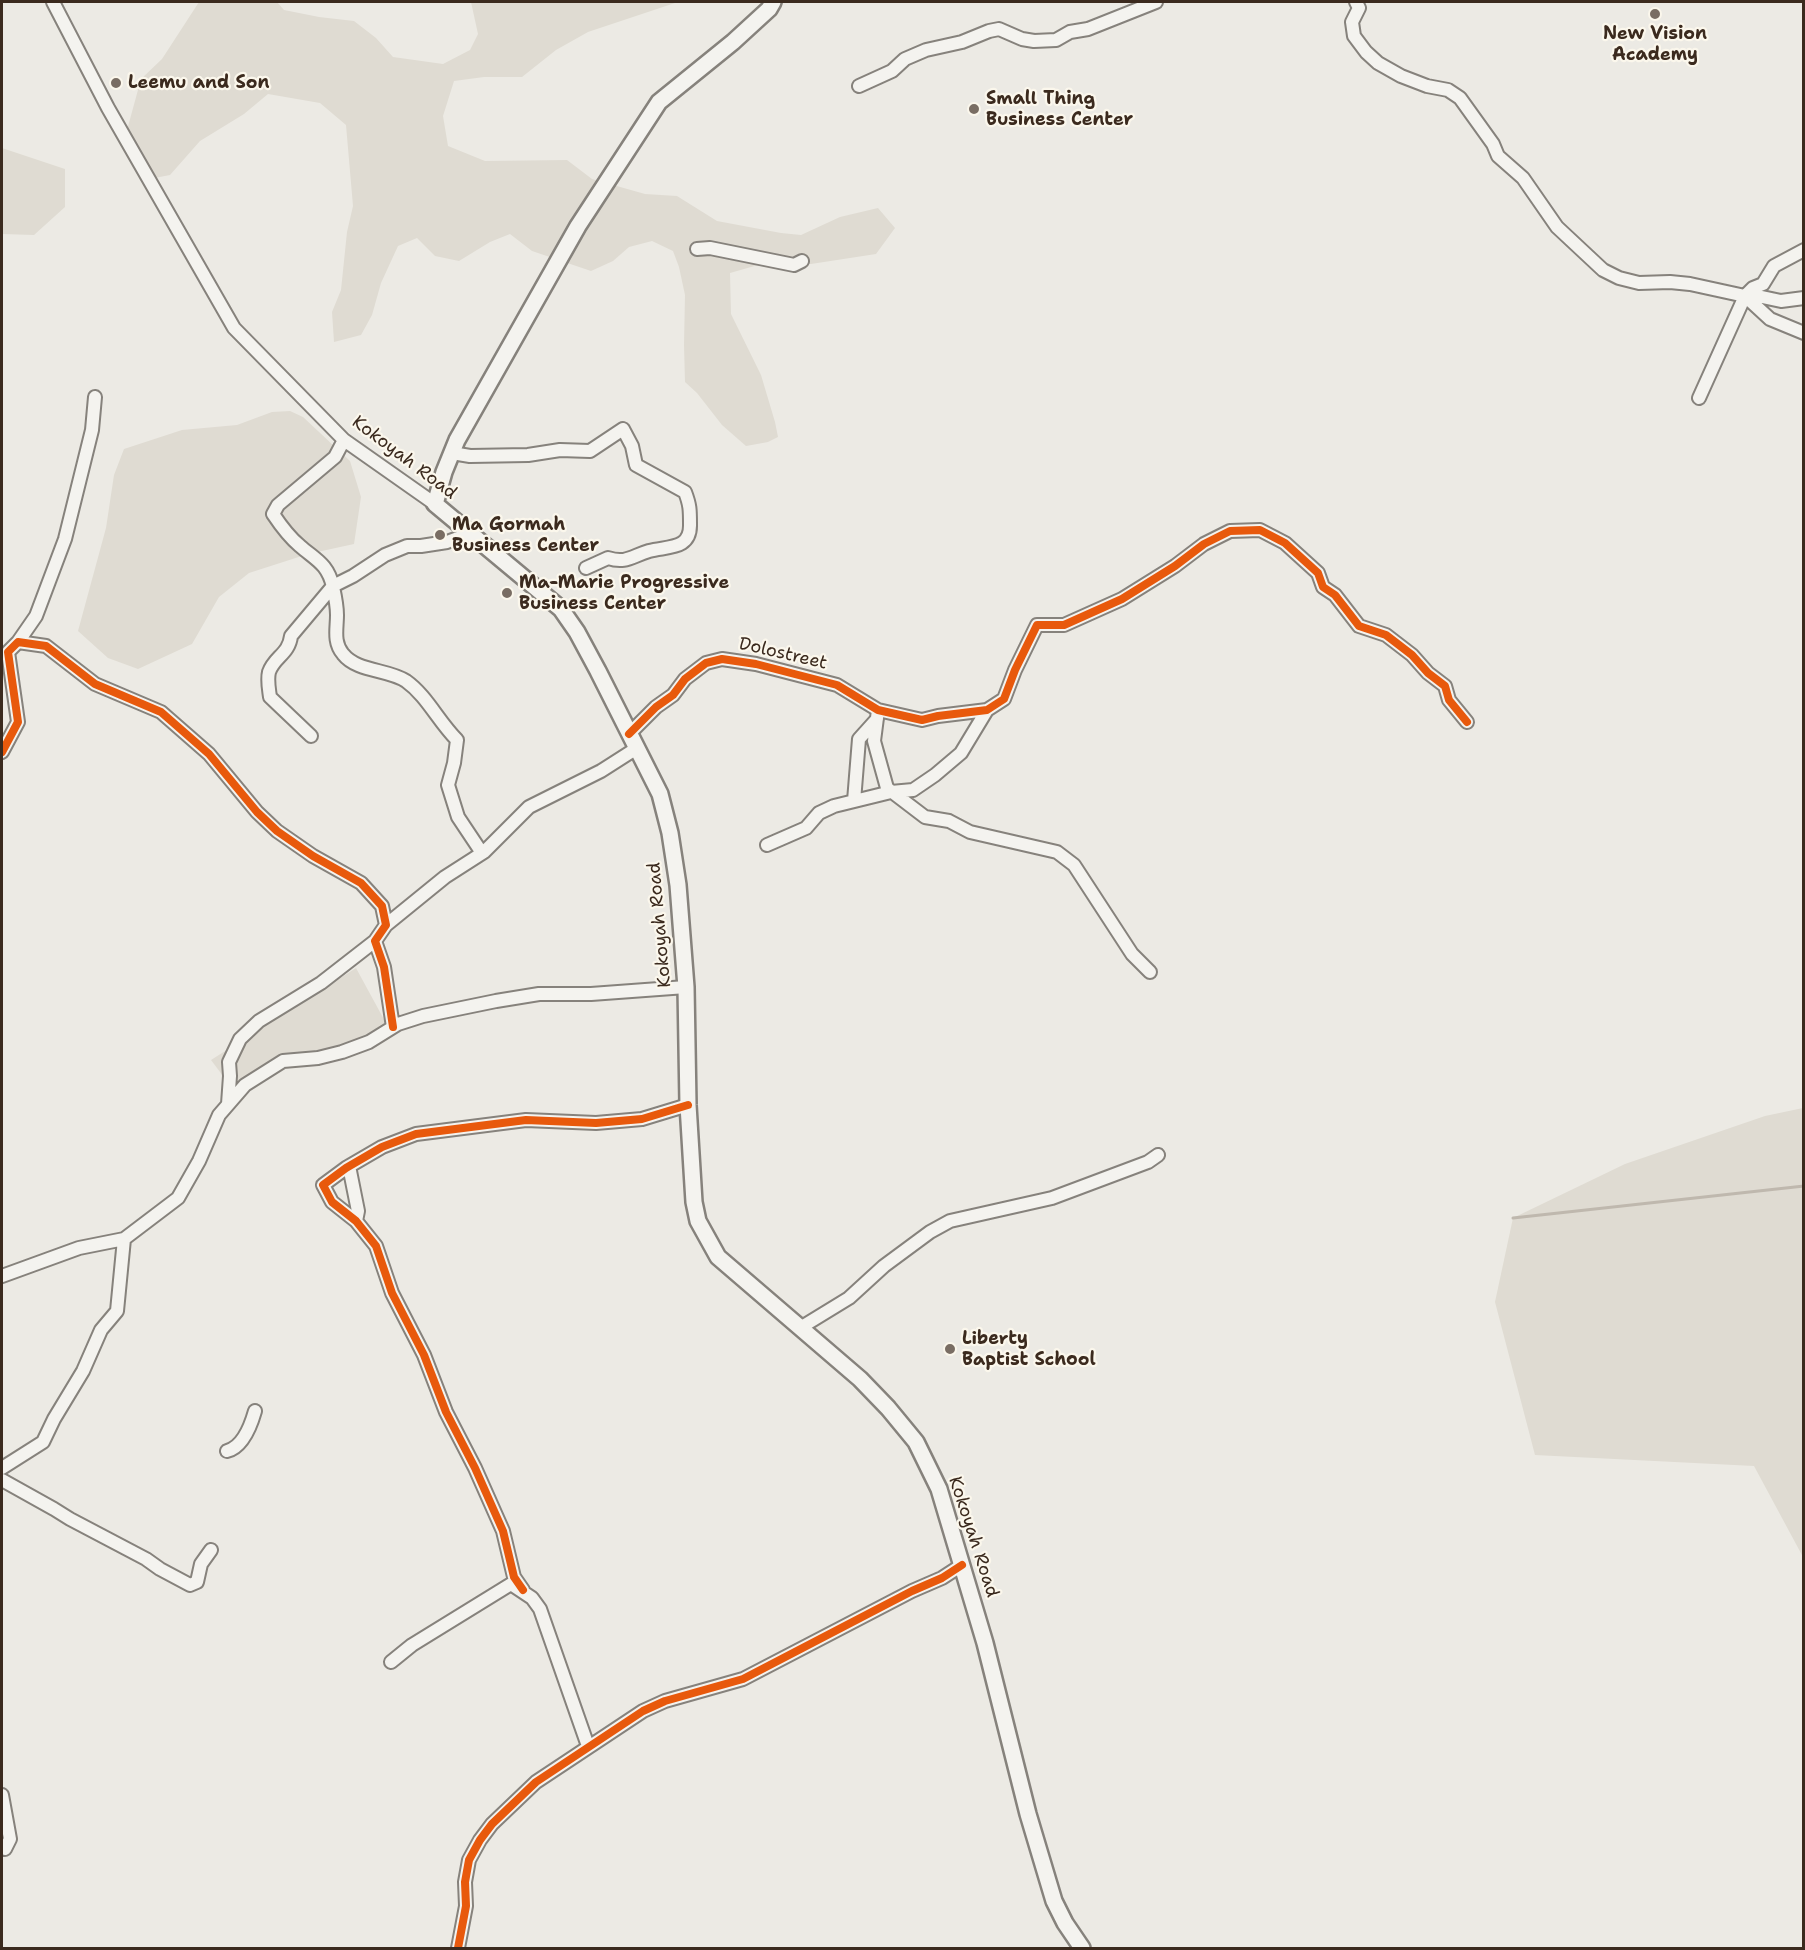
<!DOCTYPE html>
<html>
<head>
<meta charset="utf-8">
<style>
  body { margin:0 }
  #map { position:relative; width:1805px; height:1950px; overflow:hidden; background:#eceae4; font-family:"Shantell Sans",sans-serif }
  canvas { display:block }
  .frame { position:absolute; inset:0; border:3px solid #3b2a1e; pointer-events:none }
</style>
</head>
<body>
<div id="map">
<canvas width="1805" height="1950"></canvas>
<div class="frame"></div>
</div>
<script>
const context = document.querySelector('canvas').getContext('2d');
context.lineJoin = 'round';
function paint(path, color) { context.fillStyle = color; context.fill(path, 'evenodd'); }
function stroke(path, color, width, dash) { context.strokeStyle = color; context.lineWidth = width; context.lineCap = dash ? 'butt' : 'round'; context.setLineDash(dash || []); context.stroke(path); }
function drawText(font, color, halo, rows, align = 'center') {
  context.font = font + ' "Shantell Sans",sans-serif'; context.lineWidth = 4.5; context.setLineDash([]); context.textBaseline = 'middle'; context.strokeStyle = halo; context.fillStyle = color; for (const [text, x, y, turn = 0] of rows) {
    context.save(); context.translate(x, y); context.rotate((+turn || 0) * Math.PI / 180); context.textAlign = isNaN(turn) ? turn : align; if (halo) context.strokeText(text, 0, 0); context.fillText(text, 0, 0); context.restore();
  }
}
paint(new Path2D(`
  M199,2H277L284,10L319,17L354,21L376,38L393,57L443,64L470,50L478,34L471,2H678L588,32L556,50L522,77H484L454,81L443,116L448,146L485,161L567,160L592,179L645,194L677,196L717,221L781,233L801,235L840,217L878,208L895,228L876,254L811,264L765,263L730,273L731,314L761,375L775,422L778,437L768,442L746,446L722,425L697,393L685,382L684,345L685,295L679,267L673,251L652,241L629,247L613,261L591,271L532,251L510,234L490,242L459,261L435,256L417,238L398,246L381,283L372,315L361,335L334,342L332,312L341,290L347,232L353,206L346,125L320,103L268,94L244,114L200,141L170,175L144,180L124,141L141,79L162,59Z
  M2,148L65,169V207L34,235L2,234Z
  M290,411L303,417L350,461L361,497L354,544L308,554L249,573L219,597L192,644L138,669L108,658L78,631L106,528L114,475L124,449L182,430L237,425L272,412Z
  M356,968L387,1025L324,1059L278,1060L235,1092L211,1060Z
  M1803,1108H1804L1803,1557L1754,1466L1535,1455L1495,1302L1513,1218L1625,1164L1765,1116Z`), '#dfdbd2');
stroke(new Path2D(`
  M1513,1218L1804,1186`), '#bfb8ae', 3);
const minor = new Path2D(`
  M53,2L108,108L234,328L344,440L435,504
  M1356,2L1359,8L1352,22L1354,36L1366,52L1378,63L1401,76L1427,86L1448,90L1460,98L1493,144L1498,156L1523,178L1557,227L1603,270L1619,278L1639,283L1670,282L1690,284L1745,296L1770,319L1804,333
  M859,86L892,71L905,59L926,50L962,42L989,31L999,29L1022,39L1034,41L1056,40L1070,32L1088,29L1156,2
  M697,249L710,248L794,265L802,261
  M1748,294L1781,301L1804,298
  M1699,398L1745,296L1753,288L1763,284L1774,266L1804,250
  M344,440L335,457L278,505L273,514C281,526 289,537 300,546C316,560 328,564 333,587C335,596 337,606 337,615C337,629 333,642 343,654C357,672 388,669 406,681C427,696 438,721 457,740L454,763L448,785L458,817L482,853
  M452,453L470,456L528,455L560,450L590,451L623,429L632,446L636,465L685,492C690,505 690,510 690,524C691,550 668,546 649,551C632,556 626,564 608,558L586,568
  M18,642L36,616L65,539L92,430L95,397
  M878,710L874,741L887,788L925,817L949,821L970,832L1057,852L1074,865L1132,954L1150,972
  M629,734L656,707L673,695L685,679L706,663L722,659L756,664L837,685L878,710L922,720L938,716L987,710L1004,699L1015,670L1037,625H1064L1122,599L1175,566L1204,544L1230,531L1260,530L1285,543L1318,573L1323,587L1335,595L1359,626L1386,635L1412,655L1428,673L1445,686L1449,700L1467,722
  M311,736L270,697C269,689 267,680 269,672C274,657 289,654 291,636L333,586L353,576L385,555L407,546H421L447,542L471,533
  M2,752L18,722L8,652L18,642L46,646L95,684L161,712L209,754L257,812L277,831L313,856L361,883L382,906L386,925L375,941L384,967L393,1027
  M854,801L859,739L877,719
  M767,845L806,828L819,813L834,806L891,792L913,790L935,775L961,753L987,710
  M386,925L445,877L484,852L529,807L601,771L637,748
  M228,1104L230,1076L229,1062L240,1039L259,1021L321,983L375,941
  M349,1166L358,1211L356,1221
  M2,1276L79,1248L124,1239L178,1198L199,1161L219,1115L245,1085L283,1061L318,1058L342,1052L369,1042L398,1024L423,1016L496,1001L539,994H591L686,987
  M800,1328L849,1298L884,1266L930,1232L950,1221L1052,1198L1148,1162L1158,1155
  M227,1451C243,1447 251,1425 255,1411
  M2,1468L43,1442L54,1419L83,1371L101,1330L117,1311L124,1239
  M2,1480L54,1509L70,1519L146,1559L160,1569L190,1585L197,1582L201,1564L211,1550
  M523,1590L514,1577L503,1531L475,1468L446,1412L424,1355L392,1293L376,1246L356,1221L332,1202L323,1185L346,1168L382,1147L416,1134L526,1120L596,1123L642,1119L688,1105
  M391,1662L412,1645L511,1584L532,1598L540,1609L588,1746
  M2,1795L10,1839L5,1849
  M458,1948L466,1906L465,1882L469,1860L480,1840L492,1824L536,1782L643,1711L665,1701L743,1679L912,1591L942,1578L962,1565`);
const major = new Path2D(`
  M773,2L769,9L733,42L659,102L578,226L457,440L444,472L435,504L561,609L577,632L598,671L660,794L670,833L678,885L686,987L688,1105L694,1202L698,1221L718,1257L860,1379L888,1408L916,1442L939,1489L985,1643L1028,1814L1054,1901L1065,1923L1082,1948`);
stroke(minor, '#86827c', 16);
stroke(major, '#86827c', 20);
stroke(minor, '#f4f3ef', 12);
stroke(major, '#f4f3ef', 15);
stroke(new Path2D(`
  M629,734L656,707L673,695L685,679L706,663L722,659L756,664L837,685L878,710L922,720L938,716L987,710L1004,699L1015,670L1037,625H1064L1122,599L1175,566L1204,544L1230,531L1260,530L1285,543L1318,573L1323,587L1335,595L1359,626L1386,635L1412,655L1428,673L1445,686L1449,700L1467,722
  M2,752L18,722L8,652L18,642L46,646L95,684L161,712L209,754L257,812L277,831L313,856L361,883L382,906L386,925L375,941L384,967L393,1027
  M523,1590L514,1577L503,1531L475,1468L446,1412L424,1355L392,1293L376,1246L356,1221L332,1202L323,1185L346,1168L382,1147L416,1134L526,1120L596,1123L642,1119L688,1105
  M458,1948L466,1906L465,1882L469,1860L480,1840L492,1824L536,1782L643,1711L665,1701L743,1679L912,1591L942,1578L962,1565`), '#e8590c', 8);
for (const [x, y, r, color] of [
  [1655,14,6,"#796d63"],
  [116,83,6,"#796d63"],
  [974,109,6,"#796d63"],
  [440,535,6,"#796d63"],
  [507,593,6,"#796d63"],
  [950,1349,6,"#796d63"]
]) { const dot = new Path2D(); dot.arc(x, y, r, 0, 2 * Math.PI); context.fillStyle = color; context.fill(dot); stroke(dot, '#fbf7ec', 2); }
drawText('bold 18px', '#3b2a1e', '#fbf7ec', [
  ["New Vision",1655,34,"center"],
  ["Academy",1655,55,"center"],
  ["Leemu and Son",128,83],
  ["Small Thing",986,99],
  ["Business Center",986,120],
  ["Ma Gormah",452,525],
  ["Business Center",452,546],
  ["Ma-Marie Progressive",519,583],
  ["Business Center",519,604],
  ["Liberty",962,1339],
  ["Baptist School",962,1360]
], 'left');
drawText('18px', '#3b2a1e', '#fbf7ec', [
  ["Kokoyah Road",404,458,37],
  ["Dolostreet",783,654,13],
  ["Kokoyah Road",660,925,-95],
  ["Kokoyah Road",973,1537,72]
]);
</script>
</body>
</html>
